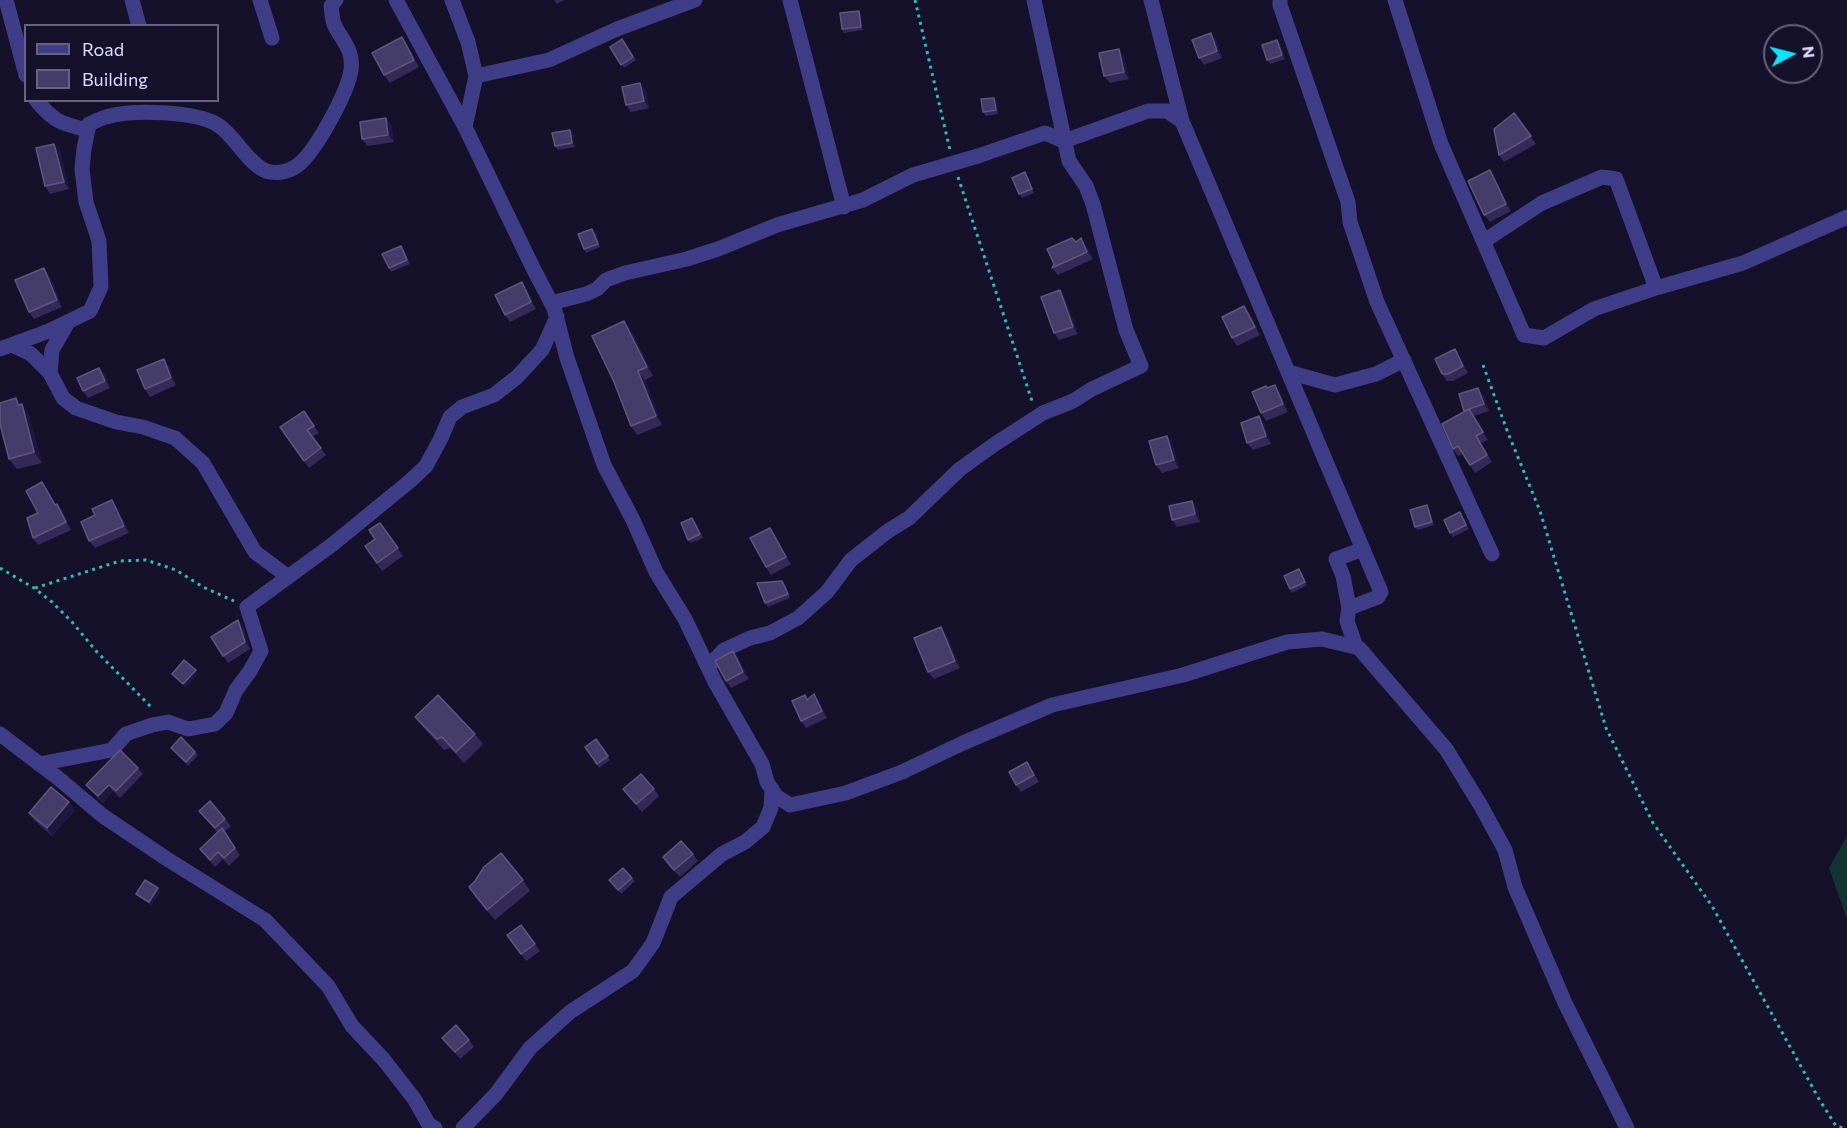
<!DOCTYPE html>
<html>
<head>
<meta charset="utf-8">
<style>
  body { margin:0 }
  #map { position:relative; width:1847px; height:1128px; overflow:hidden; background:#15112a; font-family:Commissioner,sans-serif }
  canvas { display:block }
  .legend { position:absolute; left:24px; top:24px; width:195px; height:78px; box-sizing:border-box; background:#15112a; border:2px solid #66627f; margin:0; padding:8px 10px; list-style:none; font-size:18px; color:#dfdbfe }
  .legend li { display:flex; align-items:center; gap:12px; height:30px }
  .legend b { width:30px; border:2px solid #66627f }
  .north { position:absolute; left:1763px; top:24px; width:60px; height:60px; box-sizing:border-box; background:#15112a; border:2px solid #66627f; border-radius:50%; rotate:83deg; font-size:16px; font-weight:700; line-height:24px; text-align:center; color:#dfdbfe }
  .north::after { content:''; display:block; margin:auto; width:21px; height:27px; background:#0ae5fc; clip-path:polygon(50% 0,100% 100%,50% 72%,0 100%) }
</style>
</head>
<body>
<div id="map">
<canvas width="1847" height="1128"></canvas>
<ul class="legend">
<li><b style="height:8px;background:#3f3d88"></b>Road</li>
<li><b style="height:16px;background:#453d69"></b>Building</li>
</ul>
<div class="north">N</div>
</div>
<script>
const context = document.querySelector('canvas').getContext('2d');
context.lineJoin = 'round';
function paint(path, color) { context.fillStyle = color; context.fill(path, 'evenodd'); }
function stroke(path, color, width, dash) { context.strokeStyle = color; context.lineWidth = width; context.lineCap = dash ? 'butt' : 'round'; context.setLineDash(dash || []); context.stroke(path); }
paint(new Path2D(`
  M1847,836V919L1829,868Z`), '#143433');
stroke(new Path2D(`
  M915,0L950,150
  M958,177L1032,401
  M1483,365L1508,433L1540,511L1606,728L1653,823L1712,906L1819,1099L1836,1126L1843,1128
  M0,568L34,588L52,602L72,622L97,652L153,709
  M35,588L120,561L146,560L176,570L203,587L234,601`), '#32bbb2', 3, [3, 4.5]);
stroke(new Path2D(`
  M6,0L26,75
  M132,0L139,26
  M260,0L272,38
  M396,0L465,127
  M452,0L468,42L476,76L465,127L534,270L554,308L567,358L604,465L633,520L656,572L685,619L715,682L762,764L767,782L776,796L790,805L846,793L902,772L963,743L1052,705L1183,675L1287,642L1322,639L1359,648L1446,749L1481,806L1505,850L1515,887L1565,1003L1627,1128
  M790,0L844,207
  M1151,0L1182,121L1381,592L1378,597L1349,608L1347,621L1356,647
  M1280,0V5L1348,202L1350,222L1377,302L1492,554
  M1395,0L1441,144L1524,335L1544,338L1594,309L1656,288L1743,263L1847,217
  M476,76L549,60L617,29L695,0
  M36,100C54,122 62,124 88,130
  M1484,241L1542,203L1602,177L1616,179L1656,288
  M551,303L586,294L597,289L606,280L625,273L687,259L718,249L777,225L863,200L913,175L978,156L1045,133L1064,141L1148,111H1167L1182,121
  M12,345L31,354L50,373L63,398L76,408L116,422L143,427L175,438L203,463L255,552L287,576
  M0,349L49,331L90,311L101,287L99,241L86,202L82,169L84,149L89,124C95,122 101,118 106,117C133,109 195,111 218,125C234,135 246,161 264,170C274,175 289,172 298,165C316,151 348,92 351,70C354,49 341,40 334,24C332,19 332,12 331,6L336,0
  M1288,372L1335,385L1376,374L1404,360
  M50,373L52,350L68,322
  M1349,608L1343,576L1336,559L1363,549
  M708,667L724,650L750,638L770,633L798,618L827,592L851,560L888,531L909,518L960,469L995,444L1043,413L1073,401L1092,389L1141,366L1126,330L1093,204L1086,186L1069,161L1034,0
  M0,734L58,778L103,816L167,859L265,920L328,986L352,1026L384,1060L415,1100L429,1125L435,1128
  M39,764L112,750L126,734L152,725L168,722L188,729L215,724L226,713L236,690L250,671L261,651L247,607L333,544L410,481L426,466L441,438L450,417L462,407L494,395L517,377L542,350L557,317
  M463,1128L496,1094L530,1048L570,1012L633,971L653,943L671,897L722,854L745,842L763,827L771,808L772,789`), '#3f3d88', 15);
paint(new Path2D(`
  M554,0H564L557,4Z
  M859,11L861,14L863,30L844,33L842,29Z
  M1211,33L1216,40L1222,58L1204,65L1199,58Z
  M622,39L636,60L624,68L610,47Z
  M1277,40L1280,43L1285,59L1270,64L1267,60Z
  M407,44L419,67L390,83L384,75Z
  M1124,56L1129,79L1110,83L1104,76Z
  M640,83L646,90L649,108L631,112L626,105Z
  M994,98L996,101L998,114L986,116L983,112Z
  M1514,113L1536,144L1504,162L1499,155Z
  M386,118L391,125L394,142L367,146L362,139Z
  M570,130L573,134L575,147L558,150L555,146Z
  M54,144L60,151L69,189L50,194L45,186Z
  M1490,170L1495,178L1511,211L1490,222L1484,215Z
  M1025,172L1027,176L1034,193L1022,198L1019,194Z
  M595,232L600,247L586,253L584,249Z
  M1076,242L1086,245L1093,259L1058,275L1052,268Z
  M401,246L404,250L410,264L391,272L389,268Z
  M44,268L49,275L62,307L34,319L29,312Z
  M522,282L527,290L536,309L510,322L505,315Z
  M1060,290L1065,298L1078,334L1059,340L1054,333Z
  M1250,314L1260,335L1237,346L1232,338Z
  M631,330L653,376L645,380L662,425L637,435L631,426Z
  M1460,357L1468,373L1453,381H1447L1442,374Z
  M164,359L169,367L176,385L150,397L145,389Z
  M105,375L110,388L88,398L83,391Z
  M1268,388L1280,392L1288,412L1266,421L1261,413Z
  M1483,395L1489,411L1474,416L1488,440L1481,443L1492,462L1475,473L1463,454L1458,456L1453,449L1465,411Z
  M16,398L29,415L42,463L17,469L9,459Z
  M304,411L319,433L312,437L326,455L309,468L280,427Z
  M1259,416L1264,424L1271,444L1253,450L1247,443Z
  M1167,436L1172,443L1179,468L1162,473L1156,465Z
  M47,489L56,505L57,504L62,511L71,530L38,545L33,538L38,513Z
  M1192,501L1197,508L1200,522L1177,527L1172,520Z
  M117,507L129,533L95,548L89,541Z
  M1429,509L1434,525L1418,530L1415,527Z
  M1462,516L1469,529L1453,537L1450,533Z
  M695,521L703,538L691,543L688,540Z
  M380,523L403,556L382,571L365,546L375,539Z
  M775,535L791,564L771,575L766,567Z
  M1299,569L1307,585L1292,593L1290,589Z
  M785,584L790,598L768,607L765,603Z
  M238,620L243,627L250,649L228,663L211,637Z
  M946,634L960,668L934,679L928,672Z
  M733,651L738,658L749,679L731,688L726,681Z
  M805,695L808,699L819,701L827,718L806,728L801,721Z
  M415,717L475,734L483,744L464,763L450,748L444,750L423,727Z
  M596,739L610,760L599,768L585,747Z
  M171,748L195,752L198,755L188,766Z
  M138,768L143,774L120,798L113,791L103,803L91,791L86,785Z
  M1032,770L1039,782L1021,792L1016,785Z
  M623,789H654L659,796L642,812Z
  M75,810L52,836L34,820L29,813Z
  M199,811L225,819L231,826L224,832L240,855L229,866L223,859L215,867L200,849L217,832Z
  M693,854L698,861L680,877L668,865L663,857Z
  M632,878L635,881L621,894L609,880Z
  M523,880L530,891L495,920L476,898L469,887Z
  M158,888L160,892L151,905L139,897L136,894Z
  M521,925L540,951L526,961L507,935Z
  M442,1038L469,1040L474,1047L460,1059Z`), '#332a58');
paint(new Path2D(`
  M859,11L861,14L863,30L861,27Z
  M1211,33L1216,40L1222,58L1217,51Z
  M402,37L407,44L419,67L414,60Z
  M1277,40L1280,43L1285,59L1282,55Z
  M1119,49L1124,56L1129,79L1124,72Z
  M640,83L646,90L649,108L644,101Z
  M994,98L996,101L998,114L996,110Z
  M386,118L391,125L394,142L388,135Z
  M570,130L573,134L575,147L572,143Z
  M54,144L60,151L69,189L64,182Z
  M1490,170L1495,178L1511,211L1506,204Z
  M1081,238L1086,245L1093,259L1087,252Z
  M44,268L49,275L62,307L57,300Z
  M522,282L527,290L536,309L531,302Z
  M1060,290L1065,298L1078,334L1073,327Z
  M1244,306L1250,314L1260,335L1255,327Z
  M624,321L631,330L653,376L647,367Z
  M1455,349L1460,357L1468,373L1463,366Z
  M164,359L169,367L176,385L171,378Z
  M99,368L105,375L110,388L105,381Z
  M638,371L645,380L662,425L656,416Z
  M1275,385L1280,392L1288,412L1283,404Z
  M1478,388L1483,395L1489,411L1484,404Z
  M16,398L29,415L42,463L34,452Z
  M1469,409L1474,416L1488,440L1483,432Z
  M1259,416L1264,424L1271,444L1266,436Z
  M1167,436L1172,443L1179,468L1174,460Z
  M112,500L117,507L129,533L124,526Z
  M1192,501L1197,508L1200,522L1195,514Z
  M57,504L62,511L71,530L66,522Z
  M1427,505L1429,509L1434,525L1432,522Z
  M770,528L775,535L791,564L786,557Z
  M238,620L243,627L250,649L245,642Z
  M941,627L946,634L960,668L955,661Z
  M733,651L738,658L749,679L743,672Z
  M196,670L198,674L186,688L183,684Z
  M814,694L819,701L827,718L822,711Z
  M109,785L113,791L103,803L98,796Z
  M69,802L75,810L52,836L47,828Z
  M158,888L160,892L151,905L149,902Z`), '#1f183e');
const building = new Path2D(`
  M859,11L861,27L842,29L840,13Z
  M1211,33L1217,51L1199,58L1192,40Z
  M402,37L414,60L384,75L372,53Z
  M622,39L633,57L621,65L610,47Z
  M1277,40L1282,55L1267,60L1262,45Z
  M1119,49L1124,72L1104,76L1099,53Z
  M640,83L644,101L626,105L622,87Z
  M994,98L996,110L983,112L981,99Z
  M1514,113L1531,136L1499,155L1494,129Z
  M386,118L388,135L362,139L360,122Z
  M570,130L572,143L555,146L552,133Z
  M54,144L64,182L45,186L36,148Z
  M1490,170L1506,204L1484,215L1468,181Z
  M1025,172L1032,189L1019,194L1012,178Z
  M592,229L598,244L584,249L578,234Z
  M1072,238L1076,242L1081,238L1087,252L1052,268L1054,264L1047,249Z
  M401,246L407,260L389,268L382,254Z
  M44,268L57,300L29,312L15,280Z
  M522,282L531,302L505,315L495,295Z
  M1060,290L1073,327L1054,333L1041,297Z
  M1244,306L1255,327L1232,338L1222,317Z
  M624,321L647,367L638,371L656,416L631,426L614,382L592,336Z
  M1455,349L1463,366L1448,374H1442L1435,359Z
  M164,359L171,378L145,389L137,370Z
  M99,368L105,381L83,391L77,378Z
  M1275,385L1283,404L1261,413L1252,392L1266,386L1267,388Z
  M1478,388L1484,404L1469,409L1483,432L1476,436L1487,455L1470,465L1458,446L1453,449L1442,424L1469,409L1464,411L1459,394Z
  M16,398L18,405L22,404L34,452L9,459L0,424V403Z
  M304,411L314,426L307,430L321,448L304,461L280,427Z
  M1259,416L1266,436L1247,443L1241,423Z
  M1167,436L1174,460L1156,465L1149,441Z
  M42,482L55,505L57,504L66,522L33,538L27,518L38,513L26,491Z
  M112,500L124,526L89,541L81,522L95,515L92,509Z
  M1192,501L1195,514L1172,520L1169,506Z
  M1427,505L1432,522L1415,527L1410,510Z
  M1460,512L1466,525L1450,533L1444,520Z
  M692,518L700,534L688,540L681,523Z
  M380,523L398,548L377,563L365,546L375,539L369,530Z
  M770,528L786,557L766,567L750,538Z
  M1299,569L1305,582L1290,589L1284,576Z
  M782,581L788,594L765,603L757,583Z
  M238,620L245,642L223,656L211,637Z
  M941,627L955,661L928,672L914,638Z
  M733,651L743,672L726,681L715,661Z
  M184,660L196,670L183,684L172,674Z
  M814,694L822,711L801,721L792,701L805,695L807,700Z
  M438,695L475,734L456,752L442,737L437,739L415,717Z
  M181,737L195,752L186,762L171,748Z
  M596,739L608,756L597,764L585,747Z
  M120,750L138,768L116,791L109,785L98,796L86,785Z
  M1027,762L1034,775L1016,785L1009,772Z
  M641,774L654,789L636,804L623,789Z
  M51,787L69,802L47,828L29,813Z
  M210,801L225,819L215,828L199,811Z
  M222,828L235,848L224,858L218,852L210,860L200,849Z
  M681,841L693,854L674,870L663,857Z
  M501,853L523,880L487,910L469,887L475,881L484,867Z
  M623,868L632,878L618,890L609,880Z
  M145,880L158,888L149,902L136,894Z
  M521,925L535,944L521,954L507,935Z
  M456,1025L469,1040L455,1052L442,1038Z`);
paint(building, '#453d69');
stroke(building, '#5e5681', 1.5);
</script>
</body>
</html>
